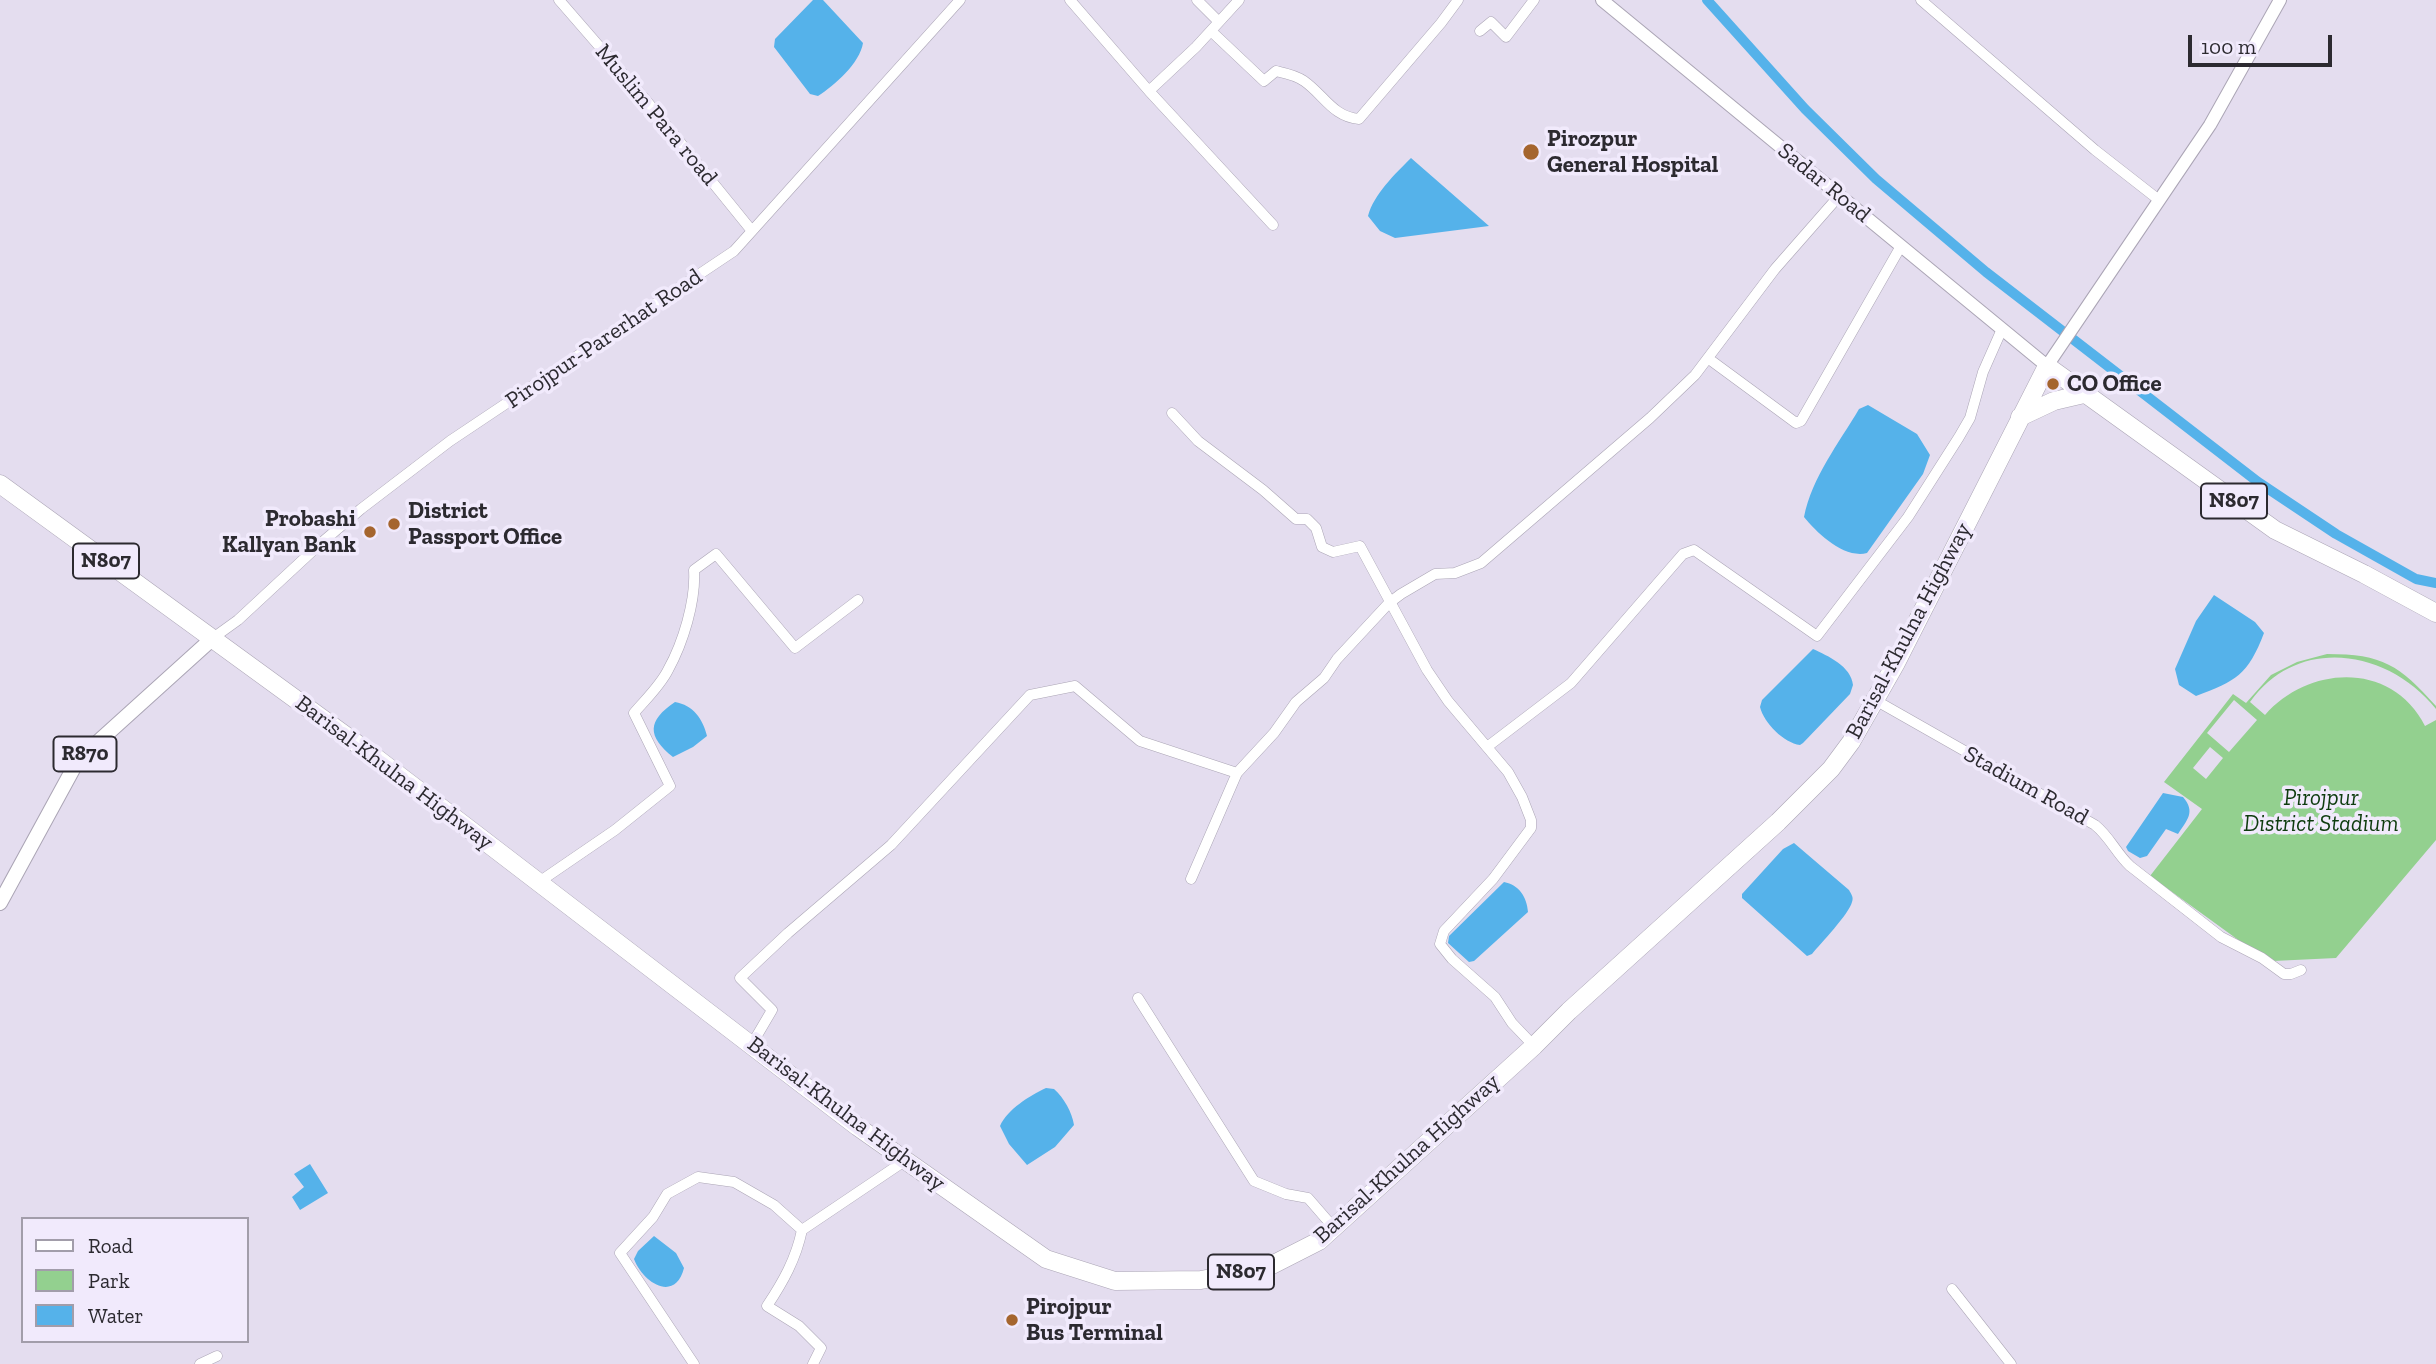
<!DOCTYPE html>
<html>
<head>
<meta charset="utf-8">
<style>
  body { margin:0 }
  #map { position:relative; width:2436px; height:1364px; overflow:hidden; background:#e4ddef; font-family:"Zilla Slab",serif }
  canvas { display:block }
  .legend { position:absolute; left:21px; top:1217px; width:228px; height:126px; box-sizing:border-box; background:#f1eafc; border:2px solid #a29daa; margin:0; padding:9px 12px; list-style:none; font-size:21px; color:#2c2a30 }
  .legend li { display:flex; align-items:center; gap:14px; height:35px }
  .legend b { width:35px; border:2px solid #a29daa }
  .scale { position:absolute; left:2188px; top:35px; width:144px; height:32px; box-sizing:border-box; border:4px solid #2c2a30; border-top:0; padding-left:9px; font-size:21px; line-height:24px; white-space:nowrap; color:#2c2a30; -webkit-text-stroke:5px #f1eafc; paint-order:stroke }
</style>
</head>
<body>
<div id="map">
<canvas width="2436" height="1364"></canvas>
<ul class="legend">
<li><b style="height:9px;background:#fff"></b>Road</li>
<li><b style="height:19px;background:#93d08f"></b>Park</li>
<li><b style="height:19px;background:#55b2ea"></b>Water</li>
</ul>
<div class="scale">100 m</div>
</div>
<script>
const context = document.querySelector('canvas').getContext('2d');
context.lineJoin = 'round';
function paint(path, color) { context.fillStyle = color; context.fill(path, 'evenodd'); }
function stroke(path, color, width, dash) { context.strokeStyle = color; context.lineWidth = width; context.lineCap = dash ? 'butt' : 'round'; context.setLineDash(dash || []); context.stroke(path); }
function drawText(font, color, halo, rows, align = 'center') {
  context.font = font + ' "Zilla Slab",serif'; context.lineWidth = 7; context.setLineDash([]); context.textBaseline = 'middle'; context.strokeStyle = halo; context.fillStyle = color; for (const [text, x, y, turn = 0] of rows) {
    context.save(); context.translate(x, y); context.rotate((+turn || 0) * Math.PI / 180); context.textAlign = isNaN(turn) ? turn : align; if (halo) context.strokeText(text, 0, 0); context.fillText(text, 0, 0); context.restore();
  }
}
paint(new Path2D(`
  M2327,654C2383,654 2399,665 2436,706V709C2388,649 2298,635 2250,702L2265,715C2309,665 2392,661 2425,726L2436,720V840L2336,958L2273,961L2248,947L2150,876L2202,809L2164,782L2233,694L2246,703L2271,675L2297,662ZM2234,700L2257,720L2229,752L2207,733ZM2210,747L2223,758L2206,779L2193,768Z`), '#93d08f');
paint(new Path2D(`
  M813,0H823L863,43C860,63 834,86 818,96L810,94L774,47L775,39Z
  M1411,158L1489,226L1395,238L1380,231L1368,216C1374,194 1395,174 1411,158Z
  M1868,405L1917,434L1930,455L1923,474L1867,553C1844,559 1817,533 1804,517C1812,477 1839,443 1859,409Z
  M2214,595L2255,622L2264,633C2248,675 2236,681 2196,696L2179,685L2175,669L2196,621Z
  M1813,649C1828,656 1851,666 1853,685L1850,694L1803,743L1800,745C1784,743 1764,723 1760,707L1762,700Z
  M675,702C693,705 703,719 707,736L693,747L673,757C647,736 647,721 675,702Z
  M2163,793L2183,797C2196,812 2187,820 2178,834L2166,829L2147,856L2140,858L2128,851L2126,847Z
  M1794,843L1849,890C1851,894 1854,897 1852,902C1849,914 1821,943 1812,954L1807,956L1742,898V894L1783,849Z
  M1504,882C1519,885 1527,897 1528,912L1474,961L1469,962L1448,943L1449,936Z
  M1046,1088L1054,1089C1064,1098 1072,1112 1074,1125L1055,1147L1027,1165L1009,1144L1000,1126C1008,1109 1029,1096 1046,1088Z
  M310,1164L328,1193L300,1210L292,1197L304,1187L294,1174Z
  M654,1236L676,1253L684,1268C675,1303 643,1283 634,1259L638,1251Z`), '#55b2ea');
stroke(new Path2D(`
  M1707,0L1805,109L1876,179L1986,272L2258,482L2336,534L2416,579L2436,583`), '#55b2ea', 10);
const street = new Path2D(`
  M559,0L645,99L752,231
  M1070,0L1149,91L1273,225
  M1197,0L1219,22
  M1921,0L2095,150L2159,200
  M1211,31L1264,81L1276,71C1285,73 1296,75 1304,81C1324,95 1333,117 1359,119L1441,23L1458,0
  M1480,31L1491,22L1506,37L1534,0
  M1149,91L1196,47L1239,0
  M1709,359L1796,423L1801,421L1901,246
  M1172,413L1198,441L1263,490L1296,519H1307L1316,528L1322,547L1333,552L1360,546L1427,670L1448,701L1508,772L1522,797L1531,820V828L1493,879L1444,931L1440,944L1452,959L1495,997L1512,1023L1534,1046
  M213,638L238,620L320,544L361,509L450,441L734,251L960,0
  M1875,700L2095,825C2110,837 2116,853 2130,866L2221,937L2262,958L2284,974H2291L2301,970
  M1487,747L1571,683L1683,554L1694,550L1817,636L1908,517L1959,437L1970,418L1983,372L2002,329
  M1191,879L1237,773L1274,733L1296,702L1324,678L1337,659L1389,603L1401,594L1435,574L1455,573L1481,563L1650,418L1695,375L1775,269L1839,196
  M539,882L615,830L670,786L634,713C645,700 660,686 668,670C683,643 696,601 694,570L716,554L795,648L858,600
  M1138,998L1254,1181L1286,1194L1308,1198L1334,1228
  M752,1044L772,1010L740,978L788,933L891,845L1030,695L1075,686L1140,741L1237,773
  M1952,1289L2011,1364
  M200,1364L217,1356
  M694,1364L620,1253L653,1217L667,1194L698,1177L734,1182L774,1205L802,1230
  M813,1364L821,1348L799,1326L767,1306C783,1282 796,1259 802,1230L906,1160`);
const secondary = new Path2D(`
  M1602,0L2047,366L2210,125L2280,0`);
const primary = new Path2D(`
  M0,903L78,760L213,638`);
const highway = new Path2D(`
  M2020,417L2054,401L2084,394
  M0,484L375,757L858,1127L1046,1259L1115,1281L1201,1280L1268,1267L1319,1241L1534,1046L1569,1011L1778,822L1831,769L1851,742L1896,663L2047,366L2275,530L2364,574L2436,613`);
stroke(street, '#aba5b5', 11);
stroke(secondary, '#aba5b5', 14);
stroke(primary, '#aba5b5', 16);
stroke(highway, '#aba5b5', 19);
stroke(street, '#fff', 10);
stroke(secondary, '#fff', 12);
stroke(primary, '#fff', 14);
stroke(highway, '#fff', 18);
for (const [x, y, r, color] of [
  [1531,152,9,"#a5652e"],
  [2053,384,7,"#a5652e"],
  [394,524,7,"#a5652e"],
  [370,532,7,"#a5652e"],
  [1012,1320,7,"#a5652e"]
]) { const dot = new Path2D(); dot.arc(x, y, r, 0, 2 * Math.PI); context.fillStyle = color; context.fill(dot); stroke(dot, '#f1eafc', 2.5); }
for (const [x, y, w] of [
  [2234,501,66],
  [106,561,66],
  [85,754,63],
  [1241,1272,66]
]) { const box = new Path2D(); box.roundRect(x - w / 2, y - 17.5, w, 35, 5); context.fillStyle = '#f1eafc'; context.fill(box); stroke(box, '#2c2a30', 2); }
drawText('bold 21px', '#2c2a30', null, [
  ["N807",2234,501],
  ["N807",106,561],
  ["R870",85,754],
  ["N807",1241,1272]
]);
drawText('23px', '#2c2a30', '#f1eafc', [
  ["Muslim Para road",656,115,50],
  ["Sadar Road",1824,183,39],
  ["Pirojpur-Parerhat Road",604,339,-34],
  ["Barisal-Khulna Highway",1909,631,-62],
  ["Barisal-Khulna Highway",394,773,37],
  ["Stadium Road",2026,786,29],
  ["Barisal-Khulna Highway",846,1114,37],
  ["Barisal-Khulna Highway",1407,1159,-42]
]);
drawText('bold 23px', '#2c2a30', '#f1eafc', [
  ["Pirozpur",1547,139],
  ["General Hospital",1547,165],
  ["CO Office",2067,384],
  ["District",408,511],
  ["Passport Office",408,537],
  ["Probashi",356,519,"right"],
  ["Kallyan Bank",356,545,"right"],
  ["Pirojpur",1026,1307],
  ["Bus Terminal",1026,1333]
], 'left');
drawText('italic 23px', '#0e3c0e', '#f1eafc', [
  ["Pirojpur",2321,798],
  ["District Stadium",2321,824]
]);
</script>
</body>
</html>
